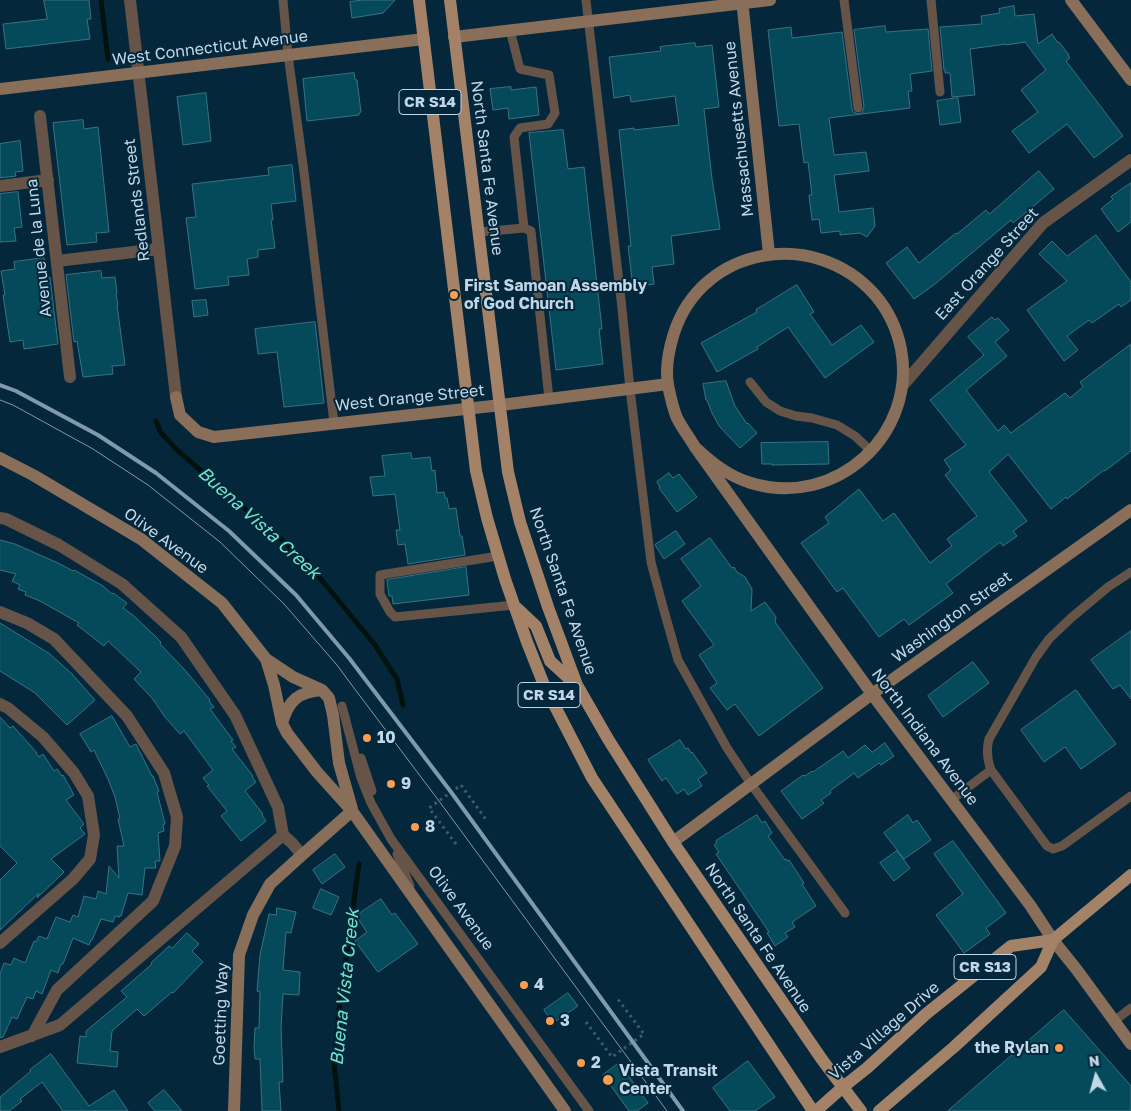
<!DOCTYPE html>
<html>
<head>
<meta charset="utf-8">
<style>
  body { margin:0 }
  #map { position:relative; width:1131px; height:1111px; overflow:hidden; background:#05273b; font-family:"Golos Text",sans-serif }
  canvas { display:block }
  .north { position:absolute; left:1071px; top:1051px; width:50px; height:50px; -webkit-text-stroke:4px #05273b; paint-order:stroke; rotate:353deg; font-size:14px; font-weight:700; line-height:20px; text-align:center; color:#c0d7e7 }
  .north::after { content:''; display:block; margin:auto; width:18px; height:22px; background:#c0d7e7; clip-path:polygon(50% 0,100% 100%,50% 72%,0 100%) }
</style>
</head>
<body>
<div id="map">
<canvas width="1131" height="1111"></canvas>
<div class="north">N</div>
</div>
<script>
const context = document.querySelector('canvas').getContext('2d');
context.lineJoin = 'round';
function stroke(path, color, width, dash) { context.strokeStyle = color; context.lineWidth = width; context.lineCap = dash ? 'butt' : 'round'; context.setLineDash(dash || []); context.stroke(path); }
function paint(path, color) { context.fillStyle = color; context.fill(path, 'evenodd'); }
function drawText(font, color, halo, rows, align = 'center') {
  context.font = font + ' "Golos Text",sans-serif'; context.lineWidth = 4; context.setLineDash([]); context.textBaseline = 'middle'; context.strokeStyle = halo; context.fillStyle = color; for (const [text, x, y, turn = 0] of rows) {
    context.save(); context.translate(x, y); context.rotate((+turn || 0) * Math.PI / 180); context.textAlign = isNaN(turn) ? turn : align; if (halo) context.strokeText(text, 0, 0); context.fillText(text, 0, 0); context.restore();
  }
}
stroke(new Path2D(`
  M101,0L108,59
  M156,421L161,433L177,450L306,561L375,645L397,679L403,705
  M339,1111L334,1063L340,1002L359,864`), '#00120d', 5);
const building = new Path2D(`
  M44,0H89L91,19H87L90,39L6,49L3,24L47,19Z
  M363,0H395L383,13L352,18L350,2Z
  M1014,6L1015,16L1034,14L1038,44L1052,34L1058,43L1059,42L1069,55H1068L1070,58L1066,61L1123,136L1094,158L1067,124L1029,153L1012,131L1038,112L1021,90L1046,70L1025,42L1006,45V44L970,49L975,95L952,97L950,73H945V70H944L940,27L982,24L981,16L1000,13L999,9Z
  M885,26L886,32L928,29L932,71L910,74L912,91H908L910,108L829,118L834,155L866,152L869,171L834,175L839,212L873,208L875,226L867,237L860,233L840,235V231L821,233L819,219L812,220L809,195H812L808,162L804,163L799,124L779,126L768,30L791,27L792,38L842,32L852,109L853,112L858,114L862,113L864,107L854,30Z
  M695,43L696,47L712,45L719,107L704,109L712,179L720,229L671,236L674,264L652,267L654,284L633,287L628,246H631L619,130L634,128V130L679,125L675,96L631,102L630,95L614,98L609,57L661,51L660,47Z
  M354,73L355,80H357L361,112L359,113V115L307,121L303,79Z
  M511,87V90L536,87L539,115L509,119L508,108L493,110L490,89Z
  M206,93L211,141L183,145L177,97Z
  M958,98L961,122L940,125L937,101Z
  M83,120L84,129L98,127L109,232L96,233L97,242L67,245L53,123Z
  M563,130L568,169L584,167L602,329H599L603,364L556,370L529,133Z
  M20,141L23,171L15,172L16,176L0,178V144Z
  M292,165L296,201L271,204L273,220H271L275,248L258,250V257L247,259L249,275L228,277L229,285L195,289L186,218L196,217L192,184L269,175L268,168Z
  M1039,171L1054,189L1013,223L1011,220L935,284L914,299L886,263L907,247L919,263L956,233L957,234L986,210L989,214Z
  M1131,183V222L1118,232L1101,209L1113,199L1111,197Z
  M18,192L22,227L14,228L16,241L0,242V194Z
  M1096,235L1131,282V300L1121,307L1119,304L1092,323L1089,320L1067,336L1078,350L1064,361L1027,310L1067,281L1039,254L1052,241L1067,256Z
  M44,258L47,277H50L58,344L24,349L23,340L10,342L3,295H5L1,271L15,269L14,262Z
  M101,271L102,278L115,277L117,293L116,294L118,305H117L125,365L112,366L113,374L83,377L77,341L74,342L66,275Z
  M797,285L814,312L810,314L832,345L861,325L874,342L825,378L788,327L757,347L758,349L717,372L701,343L757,312L756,310Z
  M206,300L208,315L194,317L192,301Z
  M992,317L995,320L998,318L1009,330L995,342L1007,356L966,390L998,431L1004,425L1011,433L1065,393L1070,398L1083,387L1080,382L1131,344V451L1105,471L1104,470L1067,499L1066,497L1051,509L1008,454L989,472L1027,521L1013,531L1017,536L1003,546L1000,542L946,584L953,593L909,625L904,619L879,637L843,588L837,592L801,543L829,523L825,517L859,489L883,521L894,513L930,563L952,546L947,539L977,516L945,475L951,470L944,460L966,445L930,400L984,355L968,337Z
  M315,322L324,403L284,407L277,352L258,354L255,329Z
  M726,381L732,398L735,406L747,424L748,423L757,433L740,448L719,426L712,413L707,400H706L703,384Z
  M828,442L829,464L772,465V464H762L761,443Z
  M411,453L412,459L430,457L432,471L435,470L437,493L444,492L445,498H447L449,509L456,508L460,536H462L465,555L408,564L405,544L398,545L396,530H400L395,494L373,496L370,477L385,476L382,456Z
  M669,473L673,478L679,474L697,497L677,512L659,488L660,487L657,482Z
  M676,531L685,544L664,559L655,545Z
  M710,538L732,568L734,567L737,572L745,577L752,589L751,611L765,602L776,617L775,622L823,688L759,736L735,704L727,710L710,688L717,683L699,655L714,645L682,601L701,586L681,559Z
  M0,540L15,544L58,563L73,571L74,570L103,586L112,594L113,593L127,603L123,608L134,616L157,638L161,642L160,644L184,669L210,700L209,701L214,707L210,709L233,740L231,741L236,747L232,749L253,776L252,777L256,782L245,791L263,814L262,815L266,821L241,841L221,816L227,811L207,786L209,785L203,778L213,770L184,731L180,734L165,717L152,698L134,679L141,672L108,641L104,646L77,625L79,623L40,601L25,595L26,592L18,589L20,585L12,581L16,574L0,570Z
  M466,567L469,595L393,604L392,596H389L387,580Z
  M0,623L50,654L72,674L95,700L67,725L35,693L0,671Z
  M1131,631V699L1120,685L1113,689L1091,660Z
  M973,662L989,683L943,717L928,696Z
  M1076,690L1116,744L1081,769L1065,747L1044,762L1021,730Z
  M112,716L130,747L136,744L152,776H153L159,791L157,792L165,824L163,825L164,831L158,833L160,861H155L156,868H145L142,895L128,893L121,916L120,915V917L115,916L113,922L101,919L92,940H91L89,945L73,938L63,964H61L58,973L51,970L42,994L36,991L33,999L27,997L17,1019L12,1017L3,1037L0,1038V974L4,963L11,965L14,958L25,963L34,941L36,942L39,936L47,939L56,917L70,922L73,915L78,917L84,896L96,899L98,891L106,894L109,866L119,878L117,846H124L118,819H120L115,797L108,779L94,750L91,752L80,734Z
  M0,717L10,728L13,726L37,753H36L39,757L43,754L54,771L57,769L62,776L63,775L74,795L66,800L84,824L80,828L85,834L51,859L64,872L37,898L39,893L0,930V880L17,863L0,846Z
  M680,740L686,749L688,748L691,753L692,752L707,773L698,779L702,786L688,795L684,789L677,794L666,778L662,781L648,760Z
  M885,743L894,756L881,765L879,763L858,778L854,773L830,791L831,793L821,800L824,803L802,819L781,791L803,775L805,776L812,771L813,772L843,751L848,758L865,745L872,752Z
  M757,815L762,823L765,821L772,833L768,836L785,860L786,859L787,861L789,860L804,883L802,884L816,906L792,922L795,927L785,933L788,937L775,946L767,933L769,932L716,854L719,852L714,845L717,843L716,841Z
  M908,815L913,823L917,820L931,840L904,859L884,833Z
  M953,841L1006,913L986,928L990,934L964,953L936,915L963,894L934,854Z
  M897,851L910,868L894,881L880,863Z
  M335,854L345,867L322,884L313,870Z
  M321,889L339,897L331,915L313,908Z
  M381,899L392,915L395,913L418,944L378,972L355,941L367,932L356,916Z
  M277,908L296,912L291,933L286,932L283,970L300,972L299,995L283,994L281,1027L283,1082H279L281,1111H262L260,1059H255L254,1048L255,1028H259L260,992L257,991L260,955L269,914L276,915Z
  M187,933L199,944L192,951L203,962L173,993L172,992L144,1016L137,1009L112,1031L110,1051L118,1052L117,1067L77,1063L80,1036L86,1037V1031L127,997L121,991L152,964L151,963L169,946L172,948Z
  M568,993L578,1006L553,1023L544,1010Z
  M1064,1010L1131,1086V1111H948Z
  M51,1054L89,1106L114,1090L128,1111H63L42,1082L20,1099L22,1101L9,1111H0V1097L31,1071L30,1070Z
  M748,1061L775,1097L755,1111H730L713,1088Z
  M619,1063L648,1103L637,1111H629L603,1075Z
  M164,1090L182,1111H155L148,1103Z`);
paint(building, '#054a5a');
stroke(building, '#387383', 1);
stroke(new Path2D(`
  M456,844L429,808L461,785L487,821
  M586,1022L612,1057L644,1034L617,998`), '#3e5c6f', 3, [2.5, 4]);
stroke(new Path2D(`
  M283,0L288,55L304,172L334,423
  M586,0L621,299L630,389L651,562L663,607L678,660L727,748L751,784L845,913
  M844,0L858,108
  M931,0L940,92
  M510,30L520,69L549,75L555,113L548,124L520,128L514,137L524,228
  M479,232L524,228L531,231L549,399
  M750,382L766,402L780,411L796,416L812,418L837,425L855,436L871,451
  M498,556L380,575V594L390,612L395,617L465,610L514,605
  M342,706L361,778L371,803L391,839L589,1111
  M361,758L372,791
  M991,770L1047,846L1053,849L1062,846L1131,796
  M951,800L991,770C987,759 986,750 989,739L1036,657L1049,639L1071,618L1108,587L1131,572
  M397,854L410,886
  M1114,1021L1131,1008`), '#655447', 9);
stroke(new Path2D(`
  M130,0L176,397
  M40,116L70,377
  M0,186L48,180
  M57,261L159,249
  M903,385L1043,223L1131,160
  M0,518L6,519L59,545L122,584L181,637L235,715L278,807L283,835
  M0,612L27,623L54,639L127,716L164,773L177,817L175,846L153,901L57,990L32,1036
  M0,704L8,708L43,737L74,773L88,796L94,835L90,859L73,879L0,943
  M0,1047L60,1025L283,835L292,843L302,855`), '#655447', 12);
stroke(new Path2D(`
  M742,0L769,254
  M1071,0L1131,80
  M454,37L770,0
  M0,89L424,39
  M176,397L180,415L198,432L214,437L501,405L668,384
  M695,447C712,463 728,476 751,483C836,509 917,434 901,349C897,329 888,310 875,295C815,227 702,246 674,333C669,349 665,368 668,385C670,395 673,409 677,418C682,428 689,437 695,447L872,694L1030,905L1053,940L1077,970L1131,1044
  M0,458L33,475L141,539L222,603L266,659L293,677L322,690L329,698L333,715L339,763L352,809
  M266,659L274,685L282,723L287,733L317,772L352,811L565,1111
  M282,723C289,700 298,692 322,690
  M673,842L872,694L1131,510
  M234,1111L239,955L253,915L270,884L302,855L352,811`), '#896e5a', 12);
stroke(new Path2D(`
  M419,0L476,471L487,518L505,579L527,642L544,685L592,778L813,1111
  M450,0L508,472L520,522L548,607L577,685L608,739L673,842L823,1061L861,1111
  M517,608L536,626L550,661L575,684
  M816,1111L843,1087L867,1068L926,1014L1011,946L1053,940
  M879,1111L954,1047L1041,967L1053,940L1131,875`), '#a48268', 12);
stroke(new Path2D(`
  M0,400L13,405L93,449L148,485L220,542L284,604L337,665L348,680L439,801L667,1111`), '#7f9aac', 1);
stroke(new Path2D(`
  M0,385L16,391L98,435L156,473L229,531L296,595L349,658L451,792L683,1111`), '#7f9aac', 4);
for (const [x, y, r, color] of [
  [454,295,5,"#fb9e50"],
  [367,738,5,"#fb9e50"],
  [391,784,5,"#fb9e50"],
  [415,827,5,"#fb9e50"],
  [524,985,5,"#fb9e50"],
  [550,1021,5,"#fb9e50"],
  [1059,1048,5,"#fb9e50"],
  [581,1063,5,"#fb9e50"],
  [608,1080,6,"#fb9e50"]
]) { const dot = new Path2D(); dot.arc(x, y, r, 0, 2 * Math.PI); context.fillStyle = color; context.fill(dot); stroke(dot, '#05273b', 2); }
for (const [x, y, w] of [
  [430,102,62],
  [549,695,62],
  [985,967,62]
]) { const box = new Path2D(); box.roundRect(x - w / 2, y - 12.5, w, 25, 4); context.fillStyle = '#05273b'; context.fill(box); stroke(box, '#c0d7e7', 1); }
drawText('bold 15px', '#c0d7e7', null, [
  ["CR S14",430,102],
  ["CR S14",549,695],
  ["CR S13",985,967]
]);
drawText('16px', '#c0d7e7', '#05273b', [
  ["West Connecticut Avenue",210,48,-7],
  ["Massachusetts Avenue",739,129,-96],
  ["North Santa Fe Avenue",487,168,83],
  ["Redlands Street",137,200,-97],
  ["Avenue de la Luna",39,248,-96],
  ["East Orange Street",987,264,-48],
  ["West Orange Street",410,398,-6],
  ["Olive Avenue",166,541,36],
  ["North Santa Fe Avenue",563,591,71],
  ["Washington Street",952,617,-36],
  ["North Indiana Avenue",925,737,53],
  ["Olive Avenue",461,908,54],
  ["North Santa Fe Avenue",758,938,56],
  ["Goetting Way",221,1014,-88],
  ["Vista Village Drive",884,1031,-41]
]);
drawText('bold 16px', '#c0d7e7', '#05273b', [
  ["First Samoan Assembly",464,286],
  ["of God Church",464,304],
  ["10",377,738],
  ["9",401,784],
  ["8",425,827],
  ["4",534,985],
  ["3",560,1021],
  ["the Rylan",1049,1048,"right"],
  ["2",591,1063],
  ["Vista Transit",619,1071],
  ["Center",619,1089]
], 'left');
drawText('italic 18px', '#6fe4cc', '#05273b', [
  ["Buena Vista Creek",259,523,42],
  ["Buena Vista Creek",345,987,-84]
]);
</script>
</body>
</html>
